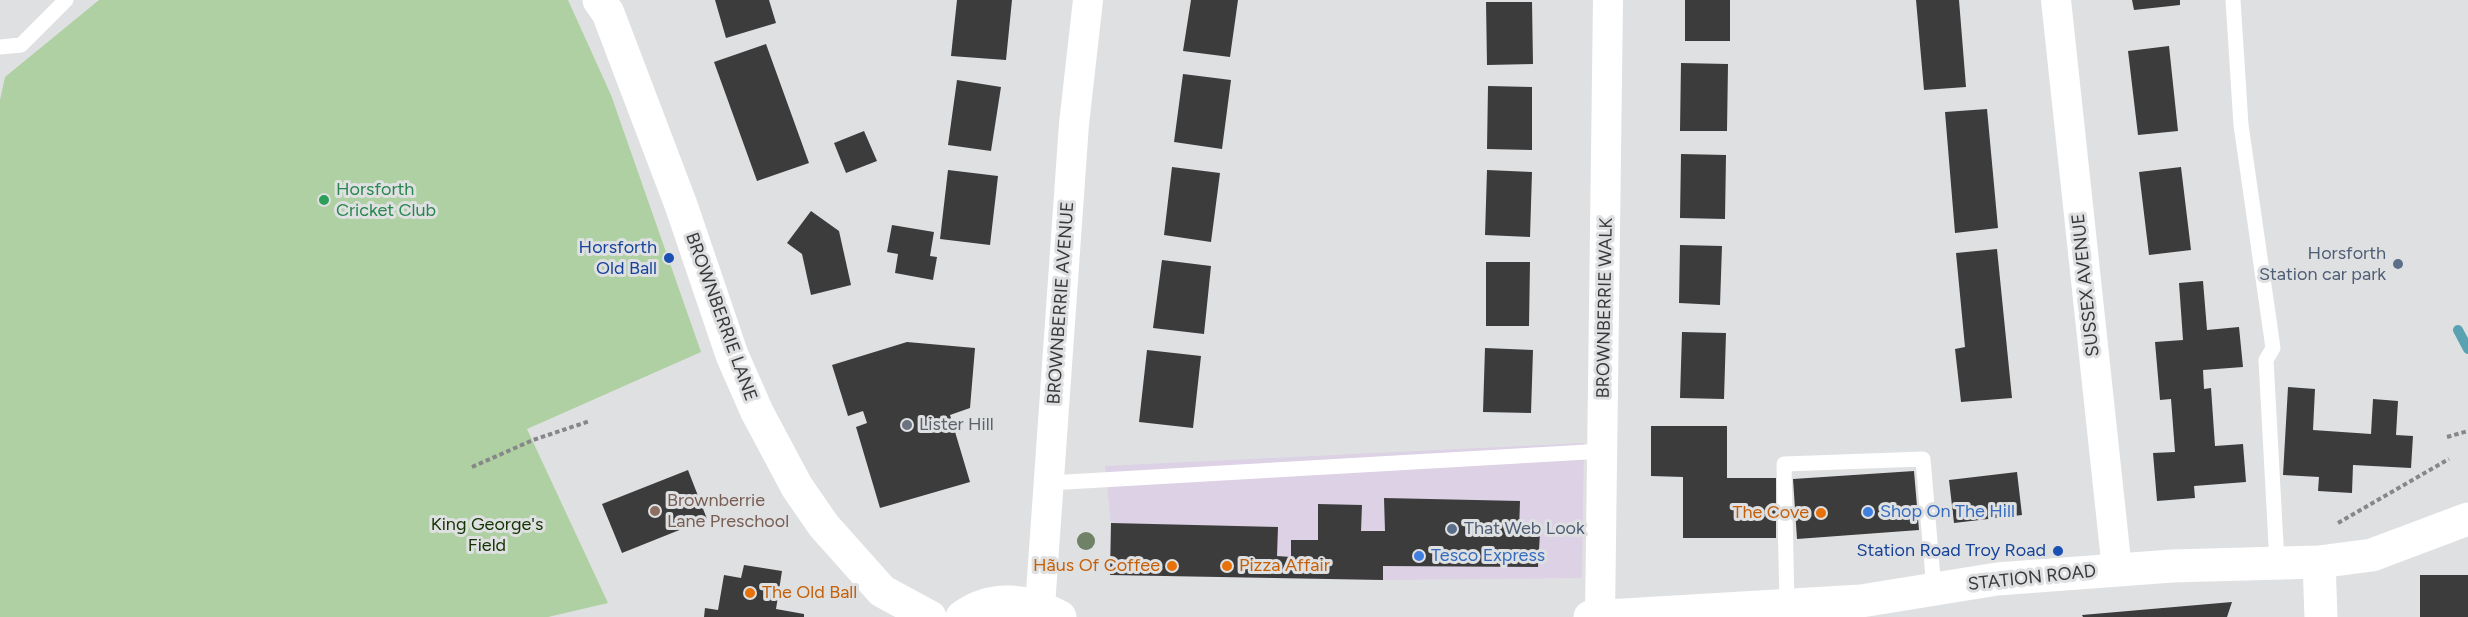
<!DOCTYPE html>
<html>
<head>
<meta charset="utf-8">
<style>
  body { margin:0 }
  canvas { display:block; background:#dfe0e2 }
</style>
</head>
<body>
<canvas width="2468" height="617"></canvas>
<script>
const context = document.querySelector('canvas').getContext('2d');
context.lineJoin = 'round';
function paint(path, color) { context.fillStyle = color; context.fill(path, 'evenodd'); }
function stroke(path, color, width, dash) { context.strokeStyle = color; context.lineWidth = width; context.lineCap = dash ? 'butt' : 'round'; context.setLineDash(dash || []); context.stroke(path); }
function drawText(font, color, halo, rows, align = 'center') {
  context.font = font + ' Figtree,sans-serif'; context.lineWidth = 6; context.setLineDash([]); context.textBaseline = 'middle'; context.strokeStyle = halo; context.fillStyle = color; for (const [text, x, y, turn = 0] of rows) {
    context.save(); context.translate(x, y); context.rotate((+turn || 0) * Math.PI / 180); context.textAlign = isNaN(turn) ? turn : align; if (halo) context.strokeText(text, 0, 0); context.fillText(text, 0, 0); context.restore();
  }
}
paint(new Path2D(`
  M1584,443L1582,578L1383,580L1110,575L1111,523L1105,466Z`), '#dcd1e5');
paint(new Path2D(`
  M99,0H568L611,95L701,352L527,429L608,603L548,617H0V100L5,77Z`), '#afd0a2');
stroke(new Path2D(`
  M2458,330L2468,349`), '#58a2b1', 10);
paint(new Path2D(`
  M715,0H769L776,23L726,38Z
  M957,0H1012L1006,60L951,56Z
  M1191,0H1238L1230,57L1183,51Z
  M1685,0H1730V41H1685Z
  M1916,0H1959L1966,87L1924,90Z
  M2132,0H2180V5L2134,10Z
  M1486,2H1532L1533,64L1487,65Z
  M766,44L809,163L757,181L714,62Z
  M2169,46L2178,131L2138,135L2128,51Z
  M1681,63L1728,64L1727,131H1680Z
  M1183,74L1231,80L1222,149L1174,142Z
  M957,80L1001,87L991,151L948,145Z
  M1488,86L1532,87V150L1487,149Z
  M1987,109L1998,228L1955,233L1945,112Z
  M864,131L877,161L846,173L834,143Z
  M1681,154L1726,155L1725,219L1680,218Z
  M1172,167L1220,173L1211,242L1164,235Z
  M2181,167L2191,250L2149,255L2139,172Z
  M948,170L998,176L990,245L940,239Z
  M1487,170L1532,172L1530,237L1485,235Z
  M811,211L839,231L851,285L811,295L802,254L787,243Z
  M892,225L934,232L930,256L937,257L933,280L895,273L898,254L887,252Z
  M1680,245L1722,246L1720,305L1679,303Z
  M1997,249L2012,398L1961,402L1955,349L1965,347L1956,253Z
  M1162,260L1211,266L1204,334L1153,328Z
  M1486,262H1530L1529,326H1486Z
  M2203,281L2207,330L2239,327L2243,367L2203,370L2204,389L2211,388L2215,446L2243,444L2246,482L2194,486L2195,498L2157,501L2153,453L2175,452L2171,399L2160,400L2155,342L2183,340L2179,283Z
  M1682,332L1726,333L1724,399L1680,398Z
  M907,342L975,348L970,408L950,415L970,482L880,508L856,427L867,423L863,411L848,416L832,365Z
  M1485,348L1533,350L1531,413L1483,412Z
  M1147,350L1201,356L1193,428L1139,422Z
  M2288,387L2315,389L2313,430L2371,434L2373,399L2398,401L2396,435L2413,436L2411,468L2353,465L2352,493L2318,491L2319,477L2283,475Z
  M1651,426H1727V478H1776V538H1683V477L1651,476Z
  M688,470L707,519L622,553L602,504Z
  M1914,471L1919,530L1797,539L1793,479Z
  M2017,472L2022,515L1954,523L1949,480Z
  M1384,498L1520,501L1519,532L1540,533L1538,567L1383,566V580L1110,575L1111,523L1278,527L1277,556L1291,557V540H1318V504L1362,505L1361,531H1385Z
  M744,565L782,571L776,609L804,614V617H704L705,608L718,610L724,575L741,578Z
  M2420,575H2468V617H2420Z
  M2232,602L2227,617H2083L2082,615Z`), '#3d3c3d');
stroke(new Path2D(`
  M2447,437L2468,431
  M472,467L533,440L590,421
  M2338,523L2449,459`), '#878789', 4, [4.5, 3]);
stroke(new Path2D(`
  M2233,0L2241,125L2273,348L2266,360L2277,563
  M0,47L21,45L66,0
  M1049,483L1604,451
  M1787,606L1784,464L1923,459L1934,590`), '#fff', 15);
stroke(new Path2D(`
  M2056,0L2117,570
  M1040,606L1074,124L1088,0
  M1600,616L1608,0`), '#fff', 30);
stroke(new Path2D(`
  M599,0L608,13L681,205L732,355L757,412L797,487L824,526L882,591L930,617
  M2319,562L2321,617
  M962,617C993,594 1029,600 1060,617
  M1590,617L1861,601L1997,579L2172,566L2319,562L2372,555L2468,519`), '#fff', 33);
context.fillStyle = '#6f8166';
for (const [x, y] of [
  [1086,541]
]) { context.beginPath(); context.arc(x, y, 9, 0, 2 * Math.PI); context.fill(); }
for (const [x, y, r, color] of [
  [324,200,6,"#2e9e5b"],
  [669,258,6,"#1a4fb4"],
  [2398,264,6,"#5c6f8a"],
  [907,425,6,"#6b7280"],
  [655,511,6,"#8d6e63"],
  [1868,512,6,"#3f7fe0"],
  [1821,513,6,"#e8710a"],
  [1452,529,6,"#5c6f8a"],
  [2058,551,6,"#1a4fb4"],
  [1419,556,6,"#3f7fe0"],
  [1172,566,6,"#e8710a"],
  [1227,566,6,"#e8710a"],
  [750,593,6,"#e8710a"]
]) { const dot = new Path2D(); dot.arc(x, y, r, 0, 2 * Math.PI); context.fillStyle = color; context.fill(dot); stroke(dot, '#dfe0e2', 2); }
drawText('18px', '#27864d', '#dfe0e2', [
  ["Horsforth",336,190],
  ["Cricket Club",336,211]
], 'left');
drawText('18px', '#164399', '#dfe0e2', [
  ["Horsforth",657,248],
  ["Old Ball",657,269],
  ["Station Road Troy Road",2046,551]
], 'right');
drawText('18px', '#4e5e75', '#dfe0e2', [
  ["Horsforth",2386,254],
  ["Station car park",2386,275],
  ["That Web Look",1464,529,"left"]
], 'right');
drawText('18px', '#39393a', '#dfe0e2', [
  ["SUSSEX AVENUE",2086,285,-96],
  ["BROWNBERRIE AVENUE",1061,303,-86],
  ["BROWNBERRIE WALK",1605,308,-89],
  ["BROWNBERRIE LANE",721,317,70],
  ["STATION ROAD",2032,578,-6]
]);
drawText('18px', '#5b616d', '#dfe0e2', [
  ["Lister Hill",919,425]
], 'left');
drawText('18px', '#785e54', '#dfe0e2', [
  ["Brownberrie",667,501],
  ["Lane Preschool",667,522]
], 'left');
drawText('18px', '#366cbe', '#dfe0e2', [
  ["Shop On The Hill",1880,512],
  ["Tesco Express",1431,556]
], 'left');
drawText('18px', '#c56008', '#dfe0e2', [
  ["The Cove",1809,513],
  ["Hãus Of Coffee",1160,566],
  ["Pizza Affair",1239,566,"left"],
  ["The Old Ball",762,593,"left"]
], 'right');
drawText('18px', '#133300', '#dfe0e2', [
  ["King George's",487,525],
  ["Field",487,546]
]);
</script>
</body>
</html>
